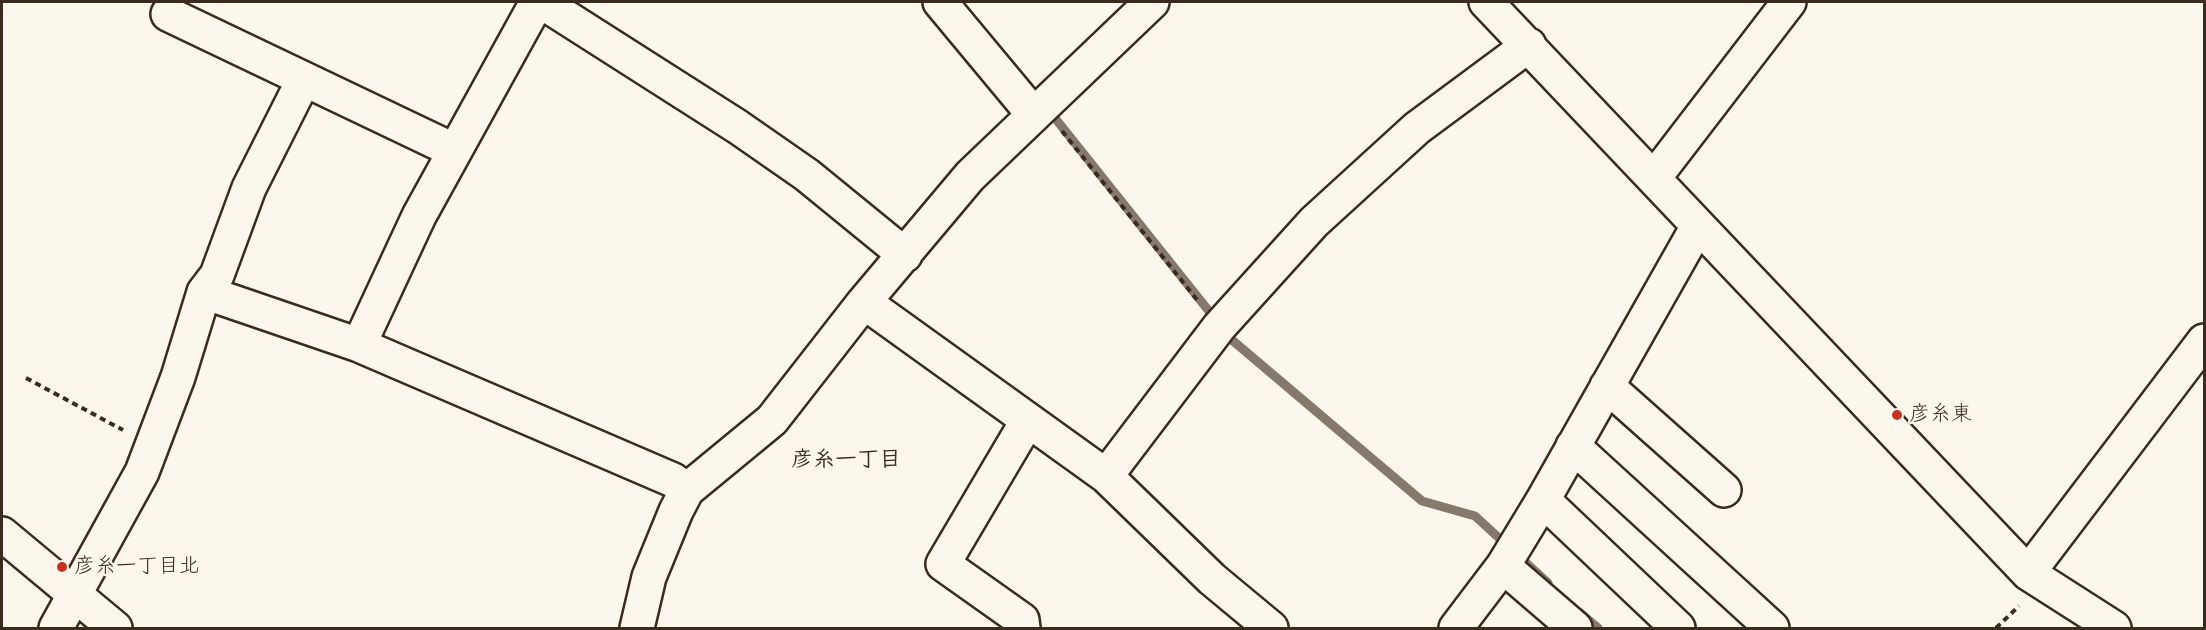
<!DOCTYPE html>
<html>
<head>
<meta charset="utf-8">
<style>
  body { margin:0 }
  #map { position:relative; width:2206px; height:630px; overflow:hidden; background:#fbf7ec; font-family:Pangolin,sans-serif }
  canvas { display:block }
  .frame { position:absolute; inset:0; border:3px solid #3b2a1e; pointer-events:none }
</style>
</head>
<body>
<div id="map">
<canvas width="2206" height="630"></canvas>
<div class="frame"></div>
</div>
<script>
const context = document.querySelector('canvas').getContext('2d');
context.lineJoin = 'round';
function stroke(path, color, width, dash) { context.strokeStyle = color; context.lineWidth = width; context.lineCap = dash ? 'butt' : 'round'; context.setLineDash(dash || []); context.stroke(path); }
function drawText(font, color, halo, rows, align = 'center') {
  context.font = font + ' Pangolin,"Klee One",sans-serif'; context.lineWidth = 4.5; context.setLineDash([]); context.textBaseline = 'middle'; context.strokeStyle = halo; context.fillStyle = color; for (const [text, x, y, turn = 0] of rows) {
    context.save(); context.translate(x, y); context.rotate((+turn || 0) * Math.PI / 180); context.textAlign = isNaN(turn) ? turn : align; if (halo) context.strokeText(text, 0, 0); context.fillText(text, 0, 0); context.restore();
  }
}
stroke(new Path2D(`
  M1047,108L1216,320
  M1224,331L1232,340L1422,501L1475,516L1548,583
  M1580,613L1598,628`), '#85796d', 9);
const minor = new Path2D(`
  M542,2L738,127L807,175L905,255
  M940,2L1034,115
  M1486,2L2028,573L2114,628
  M168,14L455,151
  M1654,178L1789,2
  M204,292L359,345L673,480L687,490
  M864,302L1106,476L1212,579L1271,628
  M359,345L419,216L537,2
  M1607,386L1724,490
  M1573,446L1772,628
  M1106,476L1219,327L1314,222L1417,128L1529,45
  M1543,500L1678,628
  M2,534L115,628
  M1503,566L1575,628
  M2028,573L2204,341
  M56,628L142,472L178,377L204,292L217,275L249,188L304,79
  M637,628L649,577L676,511L687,490L772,420L864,302L970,176L1152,2
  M1023,628L1022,620L943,564L1028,420
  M1456,628L1503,566L1543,500L1698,226`);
stroke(minor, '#3b2a1e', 38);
stroke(new Path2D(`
  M1062,131L1198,301
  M26,378L123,430
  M1996,628L2019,606`), '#3b2a1e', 4, [6, 4.5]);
stroke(minor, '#fbf7ec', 33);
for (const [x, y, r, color] of [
  [1897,415,6,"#c8321e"],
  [62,567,6,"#c8321e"]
]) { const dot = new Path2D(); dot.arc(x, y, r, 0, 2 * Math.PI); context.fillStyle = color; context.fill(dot); stroke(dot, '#fbf7ec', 2); }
drawText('21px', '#3b2a1e', '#fbf7ec', [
  ["彦糸東",1909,415],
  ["彦糸一丁目北",74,567]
], 'left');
drawText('bold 22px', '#3b2a1e', '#fbf7ec', [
  ["彦糸一丁目",846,460]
]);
</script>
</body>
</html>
